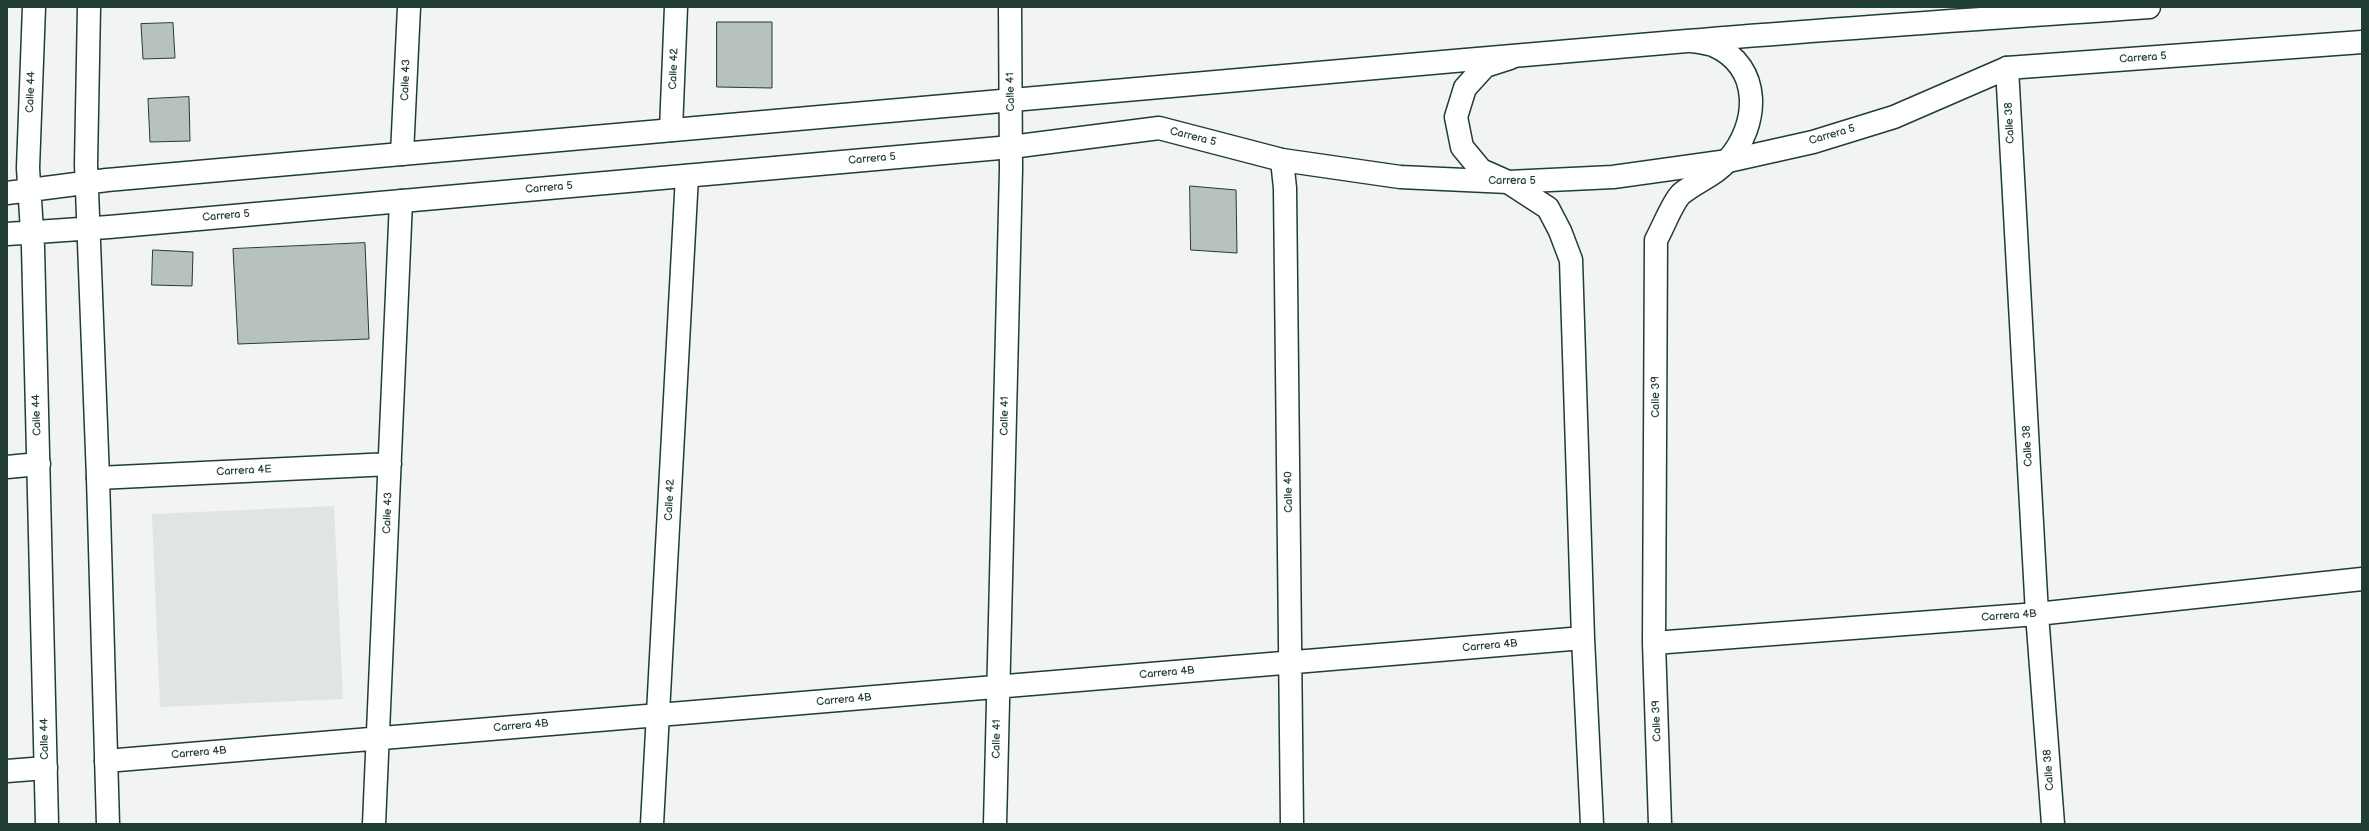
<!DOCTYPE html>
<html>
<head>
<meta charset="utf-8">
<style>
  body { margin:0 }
  #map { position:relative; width:2369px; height:831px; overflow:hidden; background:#f2f3f3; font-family:"Balsamiq Sans",sans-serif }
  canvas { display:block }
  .frame { position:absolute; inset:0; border:8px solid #1f3d34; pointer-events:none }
</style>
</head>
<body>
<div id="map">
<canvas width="2369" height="831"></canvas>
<div class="frame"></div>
</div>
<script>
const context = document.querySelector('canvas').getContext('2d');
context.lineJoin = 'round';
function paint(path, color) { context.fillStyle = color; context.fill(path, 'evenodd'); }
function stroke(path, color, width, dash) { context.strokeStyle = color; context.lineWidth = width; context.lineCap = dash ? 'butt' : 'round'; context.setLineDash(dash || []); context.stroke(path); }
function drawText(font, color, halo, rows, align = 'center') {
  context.font = font + ' "Balsamiq Sans",sans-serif'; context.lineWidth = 3; context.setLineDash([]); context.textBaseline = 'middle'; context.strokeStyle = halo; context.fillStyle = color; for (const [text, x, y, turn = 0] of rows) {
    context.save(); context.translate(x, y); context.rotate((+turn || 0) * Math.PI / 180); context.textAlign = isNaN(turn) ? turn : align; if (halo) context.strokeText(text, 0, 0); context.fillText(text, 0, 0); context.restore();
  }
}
paint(new Path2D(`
  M334,506L343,699L160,707L152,514Z`), '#e0e4e3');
const building = new Path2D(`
  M717,22H772V88L717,87Z
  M173,23L175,58L143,59L141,24Z
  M189,97L190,141L150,142L148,99Z
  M1190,186L1236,190L1237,253L1191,250Z
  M365,243L369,339L238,344L233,249Z
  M153,250L193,252L192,286L152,285Z`);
paint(building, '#b7c1bd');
stroke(building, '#1f3d34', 1);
const minor = new Path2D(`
  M1510,58L1485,66L1465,88L1456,117L1462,147L1481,170L1508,182L1548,208L1560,231L1571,260L1583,638L1592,824
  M2007,68L2037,614L2053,824
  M671,130L676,7
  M402,154L409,7
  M1282,160L1285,188L1292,824
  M7,467L39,464
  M98,478L390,464
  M1654,643L2037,614L2362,579
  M106,761L1583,638
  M7,771L46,768
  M374,824L401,201
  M652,824L687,176
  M995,824L1011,169L1010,7
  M1660,824L1654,643L1656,240C1663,228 1672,203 1681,194C1695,182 1716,175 1728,160C1759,125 1763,67 1713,45C1707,43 1699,42 1692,41`);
const major = new Path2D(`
  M34,7L28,168L33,247L47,824
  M89,7L86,164L98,478L108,824
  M7,193L107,180C633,133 1160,86 1687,41C1841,28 1995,18 2149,7
  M7,234L109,227L1011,147L1159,128L1282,160L1400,177L1508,182L1613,177L1728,161L1813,142L1894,117L2007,68L2362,42`);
stroke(minor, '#1f3d34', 25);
stroke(major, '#1f3d34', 25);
stroke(minor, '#fff', 22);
stroke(major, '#fff', 22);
drawText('11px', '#1f3d34', '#fff', [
  ["Carrera 5",2143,58,-4],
  ["Calle 42",674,69,-88],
  ["Calle 43",406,80,-88],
  ["Calle 44",31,92,-88],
  ["Calle 41",1011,92,-91],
  ["Calle 38",2010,123,-93],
  ["Carrera 5",1832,135,-16],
  ["Carrera 5",1193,137,14],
  ["Carrera 5",872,159,-5],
  ["Carrera 5",1512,181],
  ["Carrera 5",549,188,-5],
  ["Carrera 5",226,216,-5],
  ["Calle 39",1656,397,-90],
  ["Calle 44",37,415,-92],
  ["Calle 41",1005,416,-89],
  ["Calle 38",2028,446,-93],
  ["Carrera 4E",244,471,-3],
  ["Calle 40",1289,492,-91],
  ["Calle 42",670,500,-87],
  ["Calle 43",388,513,-88],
  ["Carrera 4B",2009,616,-4],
  ["Carrera 4B",1490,646,-5],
  ["Carrera 4B",1167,673,-5],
  ["Carrera 4B",844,700,-5],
  ["Calle 39",1657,721,-92],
  ["Carrera 4B",521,726,-5],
  ["Calle 44",45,739,-91],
  ["Calle 41",997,739,-89],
  ["Carrera 4B",199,753,-5],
  ["Calle 38",2049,770,-94]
]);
</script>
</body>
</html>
